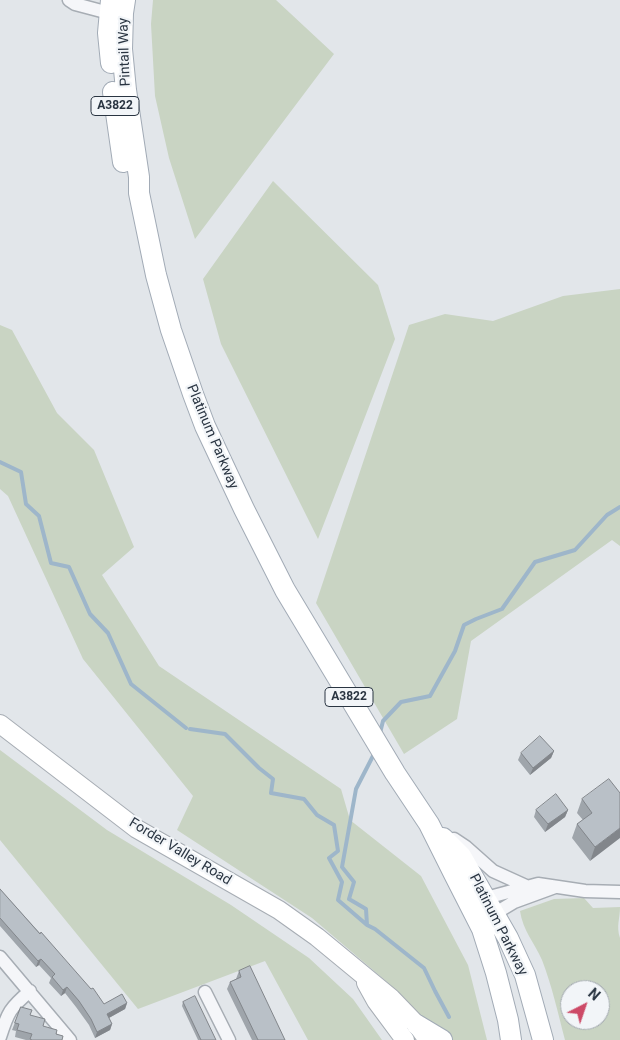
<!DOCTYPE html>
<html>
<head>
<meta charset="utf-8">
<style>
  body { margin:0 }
  #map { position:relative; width:620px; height:1040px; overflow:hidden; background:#e2e6ea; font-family:Roboto,sans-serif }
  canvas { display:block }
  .north { position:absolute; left:560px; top:980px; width:50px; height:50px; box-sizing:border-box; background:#f2f5f8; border:1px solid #a2a8af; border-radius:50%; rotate:41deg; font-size:14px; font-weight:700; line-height:20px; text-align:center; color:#2a3542 }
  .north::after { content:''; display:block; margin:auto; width:18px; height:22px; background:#cd4a67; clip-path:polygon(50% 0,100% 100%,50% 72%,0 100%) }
</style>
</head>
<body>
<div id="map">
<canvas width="620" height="1040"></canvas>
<div class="north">N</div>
</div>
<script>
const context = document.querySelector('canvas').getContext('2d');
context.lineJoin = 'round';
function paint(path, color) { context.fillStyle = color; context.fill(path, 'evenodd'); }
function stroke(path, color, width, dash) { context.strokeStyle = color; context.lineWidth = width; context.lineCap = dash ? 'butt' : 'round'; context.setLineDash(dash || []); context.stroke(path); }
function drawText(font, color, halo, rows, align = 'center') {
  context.font = font + ' Roboto,sans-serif'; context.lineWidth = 4.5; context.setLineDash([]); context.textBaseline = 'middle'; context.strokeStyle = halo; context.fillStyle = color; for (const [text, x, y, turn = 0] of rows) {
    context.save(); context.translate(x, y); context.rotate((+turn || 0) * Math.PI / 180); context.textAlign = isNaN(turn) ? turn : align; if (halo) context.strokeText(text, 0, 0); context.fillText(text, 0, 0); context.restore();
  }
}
paint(new Path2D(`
  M153,0H276L334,54L195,239L169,158L155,96L151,24Z
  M273,181L378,285L395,339L318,539L221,344L203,279Z
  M620,289V546L612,540L471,641L457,719L404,754L316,603L409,325L445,314L493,321L563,296Z
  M0,325L12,330L57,413L94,450L134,547L102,575L159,666L341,789L350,820L421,876L468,965L487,1040H439L387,982L312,918L177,830L193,796L83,659L8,496L0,489Z
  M0,750L107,830L231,905L309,958L353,999L382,1040H308L265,961L138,1009L0,840Z
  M584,898L593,908L620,907C620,919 616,926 620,938V1040H565C558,1013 552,986 542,960C534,942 523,931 520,911L554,899ZM570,990H600V1020H570Z`), '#c9d4c3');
stroke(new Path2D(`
  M0,462L21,472L26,504L39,516L51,563L69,567L90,614L108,633L131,684L186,728
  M190,729L225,734L259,768L273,779L271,793L304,799L317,815L334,825L338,851L329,858L342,882L338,900L367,925L375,929L424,968L435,991L449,1017
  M380,733L383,721L401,702L430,696L455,651L464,625L476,619L502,609L535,562L575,550L607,515L620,507
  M367,925L366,909L349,899L354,882L342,867L356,789L375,752`), '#9eb6ca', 4);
const minor = new Path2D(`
  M69,0L75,4L109,13
  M454,839L466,847L493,871L526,886
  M483,902V899L486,898L538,884L585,891L620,892
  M494,914L514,902L555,887
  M0,957L70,1040
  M205,992L229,1040
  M0,1037C8,1012 10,1008 30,991`);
const secondary = new Path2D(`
  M0,724L137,829L279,910L317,937L391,998L417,1025L425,1036
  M366,983L376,1001L405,1040`);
const primary = new Path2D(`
  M111,0L108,33L111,63
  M125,0L123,13L122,49L126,90L139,177V193L156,275L171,330L193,394L205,426L244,509L285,590L395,773L429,824L454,874L482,929L496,973L508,1020L511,1040
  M113,92L123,162
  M443,838L461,856L508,938L525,975L543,1040
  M417,1025L442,1040`);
stroke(minor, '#a7adb4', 15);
stroke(secondary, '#a7adb4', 20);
stroke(primary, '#a2abb6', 22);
stroke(minor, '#f5f6f9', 12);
stroke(secondary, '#fff', 18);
stroke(primary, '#fff', 20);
paint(new Path2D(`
  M554,751L551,758L530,775L518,760L521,753Z
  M620,793L590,861L572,838L577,824L583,820L577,813L582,799Z
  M536,810H568L565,817L545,832L534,817Z
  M0,889L104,1004L127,1003L125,1009L109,1018L112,1024L110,1030L95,1038L89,1025L76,1007L65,993L61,996L49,983L51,978L39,965L36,967L0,926Z
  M239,971L285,1040H252L227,989L230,982L236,979Z
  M183,1002L216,1040H198L182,1006Z
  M21,1007L43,1026L56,1034L62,1040H26L15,1037L16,1031L12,1030Z`), '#9fa5ab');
paint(new Path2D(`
  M554,751L551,758L530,775L533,768Z
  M568,810L565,817L545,832L548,824Z
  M620,828V838L590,861L595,847Z
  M41,959L39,965L36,967L38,961Z
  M67,987L65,993L61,996L63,990Z
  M127,1003L125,1009L105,1020L107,1014Z
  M112,1024L110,1030L95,1038L97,1032Z`), '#82868b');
const building = new Path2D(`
  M540,736L554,751L533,768L521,753Z
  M609,779L620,793V828L595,847L577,824L592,813L582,799Z
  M556,794L568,810L548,824L536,810Z
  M0,889L40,934L41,932L91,989L93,988L104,1004L122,994L127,1003L107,1014L112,1024L97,1032L91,1019L79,1001L67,987L63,990L52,977L55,974L41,959L38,961L0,918Z
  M250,966L285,1040H258L230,982L241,977L239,971Z
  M195,996L216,1040H201L183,1002Z
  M21,1007L32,1010L30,1015L45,1019L43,1026L57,1030L56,1034L63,1036L62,1040H32L30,1039L32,1034L17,1030L19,1024L15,1023Z`);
paint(building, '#b9c0c7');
stroke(building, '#82868b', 1);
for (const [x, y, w] of [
  [115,106,48],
  [349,697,48]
]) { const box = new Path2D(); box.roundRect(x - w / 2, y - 9.5, w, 19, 4); context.fillStyle = '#f2f5f8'; context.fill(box); stroke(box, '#2a3542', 1); }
drawText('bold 12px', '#2a3542', null, [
  ["A3822",115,106],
  ["A3822",349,697]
]);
drawText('14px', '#2a3542', '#f2f5f8', [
  ["Pintail Way",125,52,-92],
  ["Platinum Parkway",212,437,67],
  ["Forder Valley Road",180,852,31],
  ["Platinum Parkway",498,925,63]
]);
</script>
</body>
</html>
